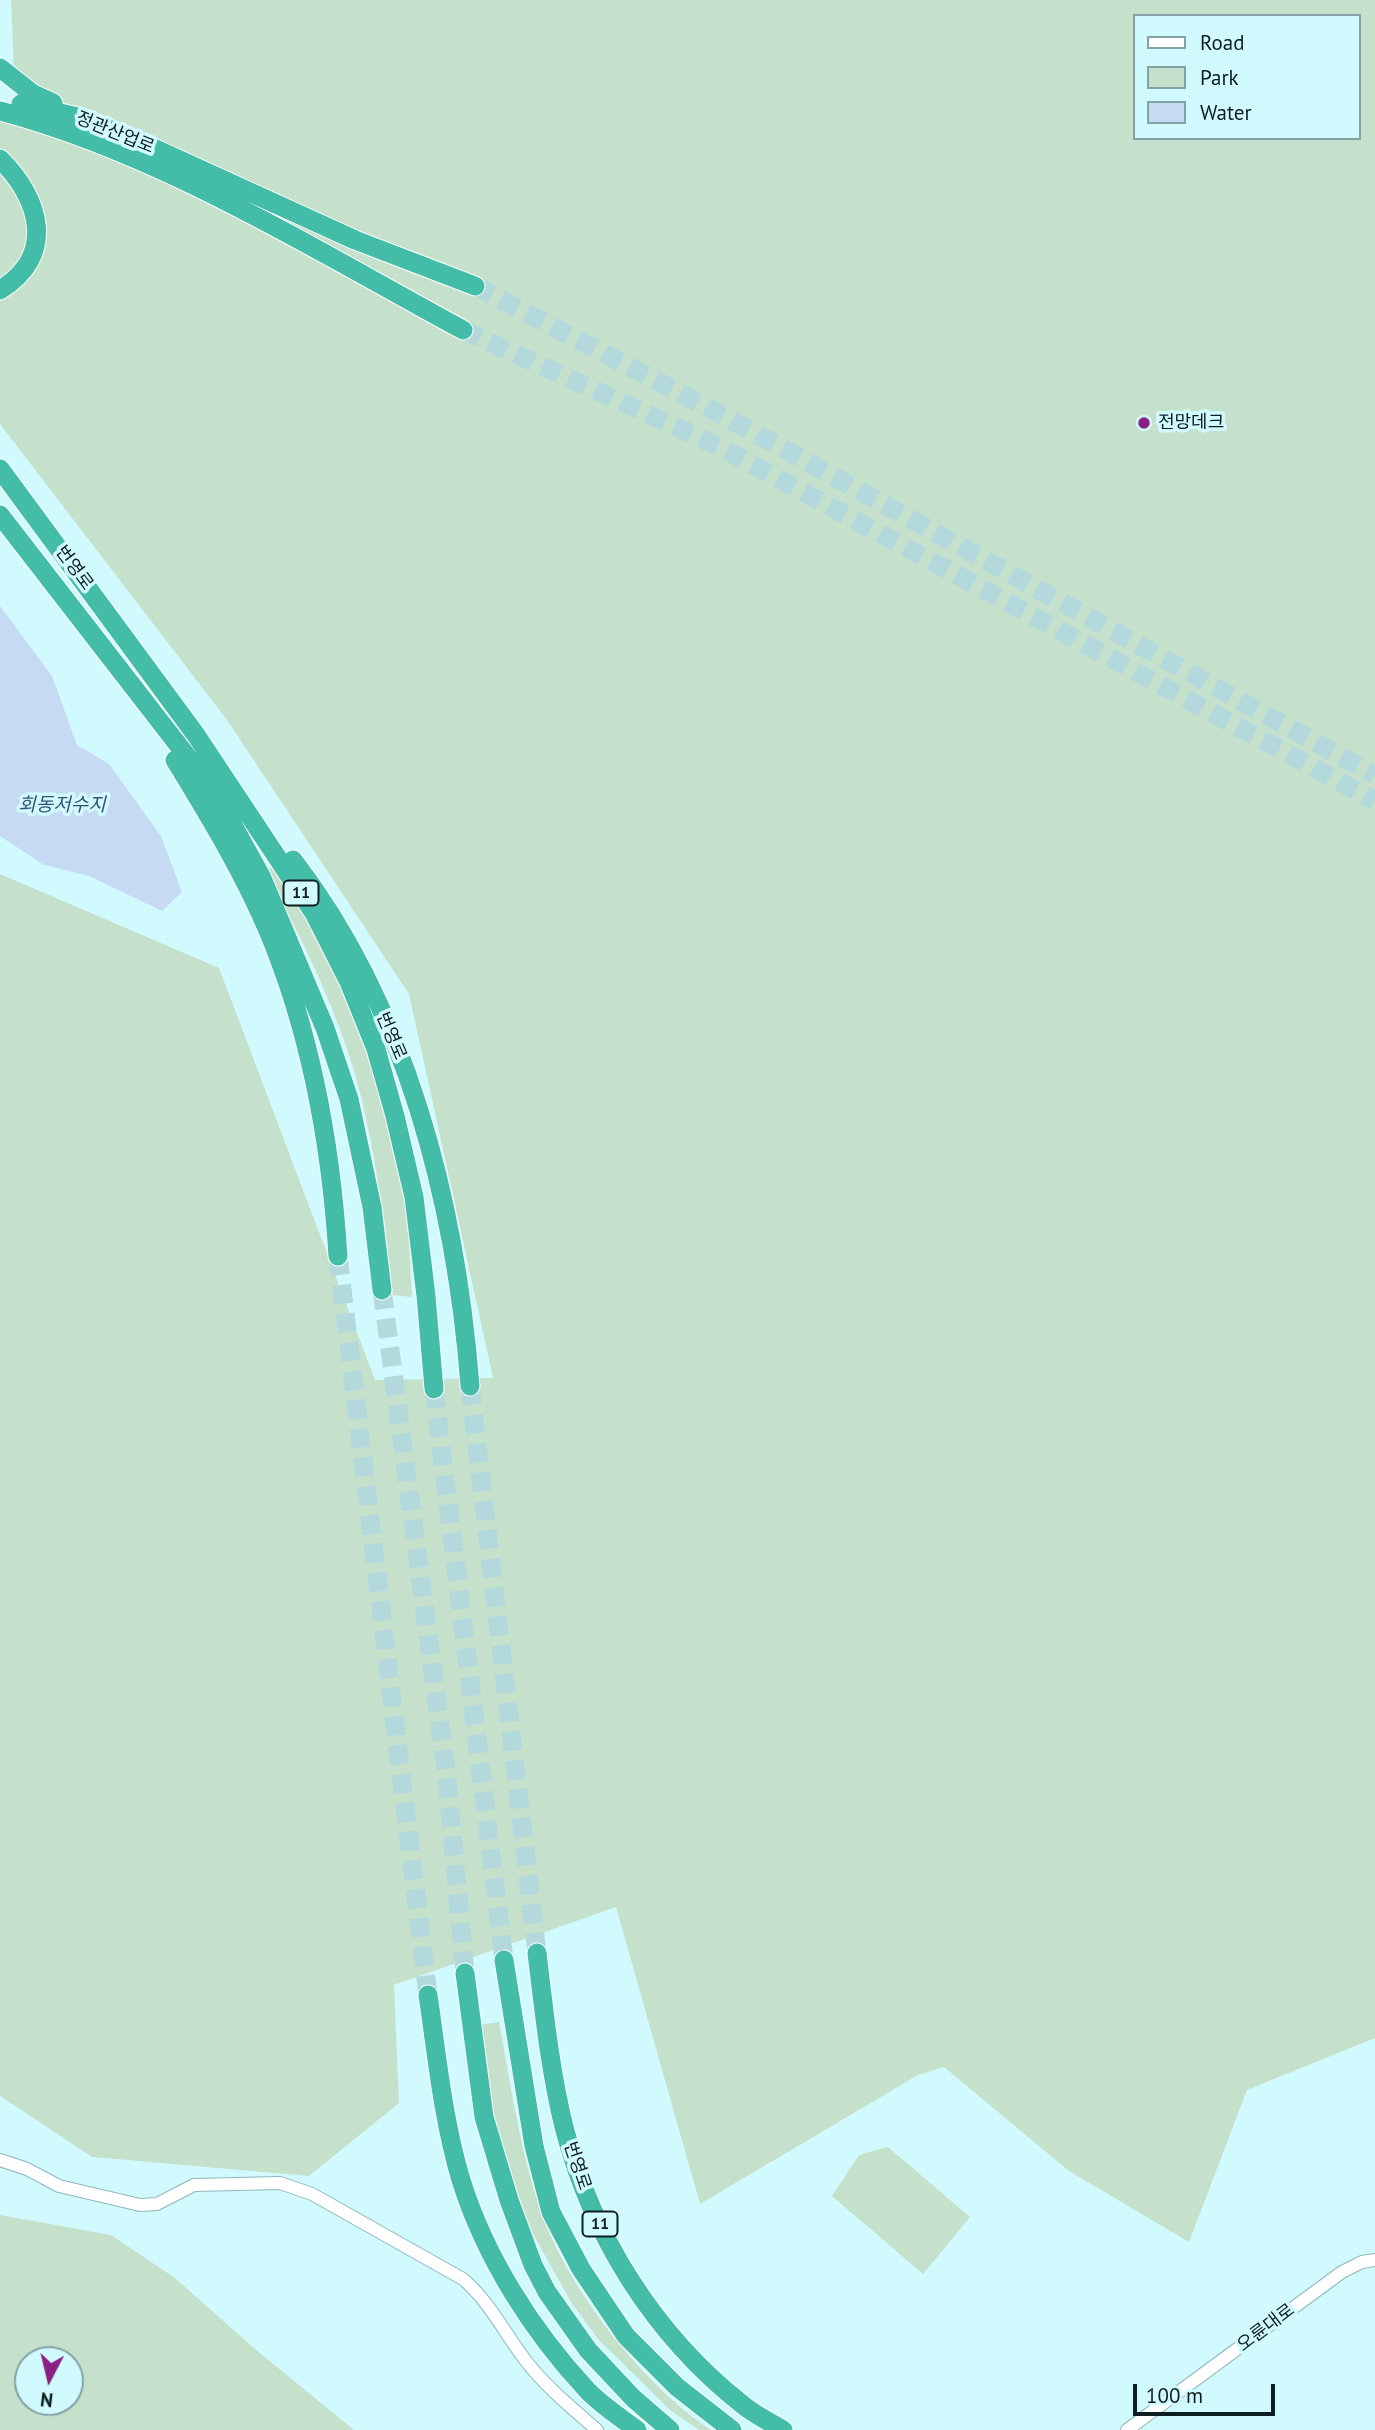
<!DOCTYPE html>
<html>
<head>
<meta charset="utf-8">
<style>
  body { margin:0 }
  #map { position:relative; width:1375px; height:2430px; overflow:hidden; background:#d1faff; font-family:"PT Sans",sans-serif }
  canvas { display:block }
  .legend { position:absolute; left:1133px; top:14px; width:228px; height:126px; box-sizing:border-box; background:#d1faff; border:2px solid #83a2a5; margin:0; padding:9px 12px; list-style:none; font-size:21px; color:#0e1d1f }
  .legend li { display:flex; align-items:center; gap:14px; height:35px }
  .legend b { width:35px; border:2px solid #83a2a5 }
  .north { position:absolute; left:14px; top:2346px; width:70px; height:70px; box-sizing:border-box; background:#d1faff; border:2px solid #83a2a5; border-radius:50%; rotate:187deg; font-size:19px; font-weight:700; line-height:28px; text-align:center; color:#0e1d1f }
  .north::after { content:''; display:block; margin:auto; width:24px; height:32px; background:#8c1f83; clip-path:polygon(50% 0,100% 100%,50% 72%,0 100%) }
  .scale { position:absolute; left:1133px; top:2384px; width:142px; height:32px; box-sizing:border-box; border:4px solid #0e1d1f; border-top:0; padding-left:9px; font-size:21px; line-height:24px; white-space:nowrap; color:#0e1d1f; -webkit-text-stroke:5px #d1faff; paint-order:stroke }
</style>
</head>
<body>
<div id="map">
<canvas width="1375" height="2430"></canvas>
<ul class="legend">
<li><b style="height:9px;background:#fff"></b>Road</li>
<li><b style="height:19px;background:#c5e1cc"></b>Park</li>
<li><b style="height:19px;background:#c6daf4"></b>Water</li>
</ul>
<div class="north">N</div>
<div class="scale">100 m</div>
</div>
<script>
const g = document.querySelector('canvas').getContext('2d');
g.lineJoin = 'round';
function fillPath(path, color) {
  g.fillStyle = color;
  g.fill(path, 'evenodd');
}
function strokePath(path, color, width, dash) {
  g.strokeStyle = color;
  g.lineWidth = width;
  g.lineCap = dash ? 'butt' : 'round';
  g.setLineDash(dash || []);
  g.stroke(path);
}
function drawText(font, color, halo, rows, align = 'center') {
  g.font = font + ' "PT Sans","Noto Sans KR",sans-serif';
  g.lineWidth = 7;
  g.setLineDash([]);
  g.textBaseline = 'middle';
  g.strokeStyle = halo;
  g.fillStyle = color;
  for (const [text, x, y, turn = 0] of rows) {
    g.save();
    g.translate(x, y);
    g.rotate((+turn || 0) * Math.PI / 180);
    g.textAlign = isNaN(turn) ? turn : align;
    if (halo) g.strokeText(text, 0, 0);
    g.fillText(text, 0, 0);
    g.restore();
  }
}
const green = new Path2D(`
  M11 0H1375V2038L1247 2090 1189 2242 1069 2171 944 2067 918 2075 700 2204 616 1907 394 1985 399 2103 309 2176 92 2157 0 2096V874L219 968 375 1380 493 1378 409 994 227 720 0 424V122L15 94ZM1135 16H1359V138H1135Z
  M273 866C295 902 320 938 337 977 370 1053 396 1135 407 1217 410 1243 410 1271 412 1297L393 1295C383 1216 374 1131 349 1055 328 991 297 929 265 871Z
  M499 2022C511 2086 520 2152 542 2214 568 2289 645 2387 711 2430H699L670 2410 598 2339 571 2302 523 2216 489 2105 480 2025Z
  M888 2147 970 2217 923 2274 832 2196 859 2155Z
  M0 2215 111 2235 175 2278 255 2349 354 2430H0ZM28 2360H70V2402H28Z`);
const water = new Path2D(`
  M0 606 52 676 77 745 109 764 161 836 182 892 162 911 89 876 44 865 0 836Z`);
const highwayTunnel = new Path2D(`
  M475 286 724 416 1375 775
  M463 330 720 447 1375 801
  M338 1256 428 1995
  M382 1290 446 1770 465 1973
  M470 1386 537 1953
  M434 1389 504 1960`);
const minor = new Path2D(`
  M0 2160 27 2169 59 2186 140 2205 157 2204 194 2185 280 2183 312 2194 463 2279C490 2302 505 2334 526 2361 546 2387 573 2409 597 2430
  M1127 2430 1342 2272 1362 2262 1375 2260`);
const highway = new Path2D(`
  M0 68 33 94 53 103
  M21 104 82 118 140 142 355 240 475 286
  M0 111C162 154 315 250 463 330
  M0 159C41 199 56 256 0 290
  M0 469 196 735 314 913 349 982 376 1049 395 1116 414 1197 426 1296 434 1389
  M0 515 193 764 229 818 261 876 325 1028 349 1099 372 1207 382 1290
  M175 760C209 816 244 873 269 933 312 1036 331 1145 338 1256
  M293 860C407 1008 456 1204 470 1386
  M537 1953C544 2011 550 2070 564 2127 592 2236 654 2335 743 2405 755 2415 770 2422 783 2430
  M504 1960 534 2146 551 2212 581 2269 626 2336 677 2387 732 2430
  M465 1973 484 2117 509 2200 533 2265 547 2292 588 2350 633 2398 670 2430
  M428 1995C437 2056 443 2120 461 2180 485 2257 532 2331 587 2390 601 2405 620 2417 637 2430`);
const markers = [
  [1144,423,7,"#8c1f83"]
];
const shields = [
  [301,893,35],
  [600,2224,35]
];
const shieldNames = [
  ["11",301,893],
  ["11",600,2224]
];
const streetNames = [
  ["정관산업로",115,133,22],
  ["번영로",74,568,53],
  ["번영로",391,1036,67],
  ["번영로",577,2166,71],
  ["오륜대로",1266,2328,-37]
];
const poiNames = [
  ["전망데크",1158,423]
];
const waterNames = [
  ["회동저수지",62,806]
];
fillPath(green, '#c5e1cc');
fillPath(water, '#c6daf4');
strokePath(highwayTunnel, '#b4d9dd', 19, [19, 10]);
strokePath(minor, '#8fb7bb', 14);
strokePath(highway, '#fff', 21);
strokePath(minor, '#fff', 12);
strokePath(highway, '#44bda8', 19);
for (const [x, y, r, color] of markers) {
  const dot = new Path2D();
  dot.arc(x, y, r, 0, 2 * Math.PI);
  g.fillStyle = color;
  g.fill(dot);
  strokePath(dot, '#d1faff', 2.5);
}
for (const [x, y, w] of shields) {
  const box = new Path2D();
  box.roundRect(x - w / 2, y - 12.5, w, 25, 5);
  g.fillStyle = '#d1faff';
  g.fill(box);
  strokePath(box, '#0e1d1f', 2);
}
drawText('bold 16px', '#0e1d1f', null, shieldNames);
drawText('18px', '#0e1d1f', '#d1faff', streetNames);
drawText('18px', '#0e1d1f', '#d1faff', poiNames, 'left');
drawText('italic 19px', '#345177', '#d1faff', waterNames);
</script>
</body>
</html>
